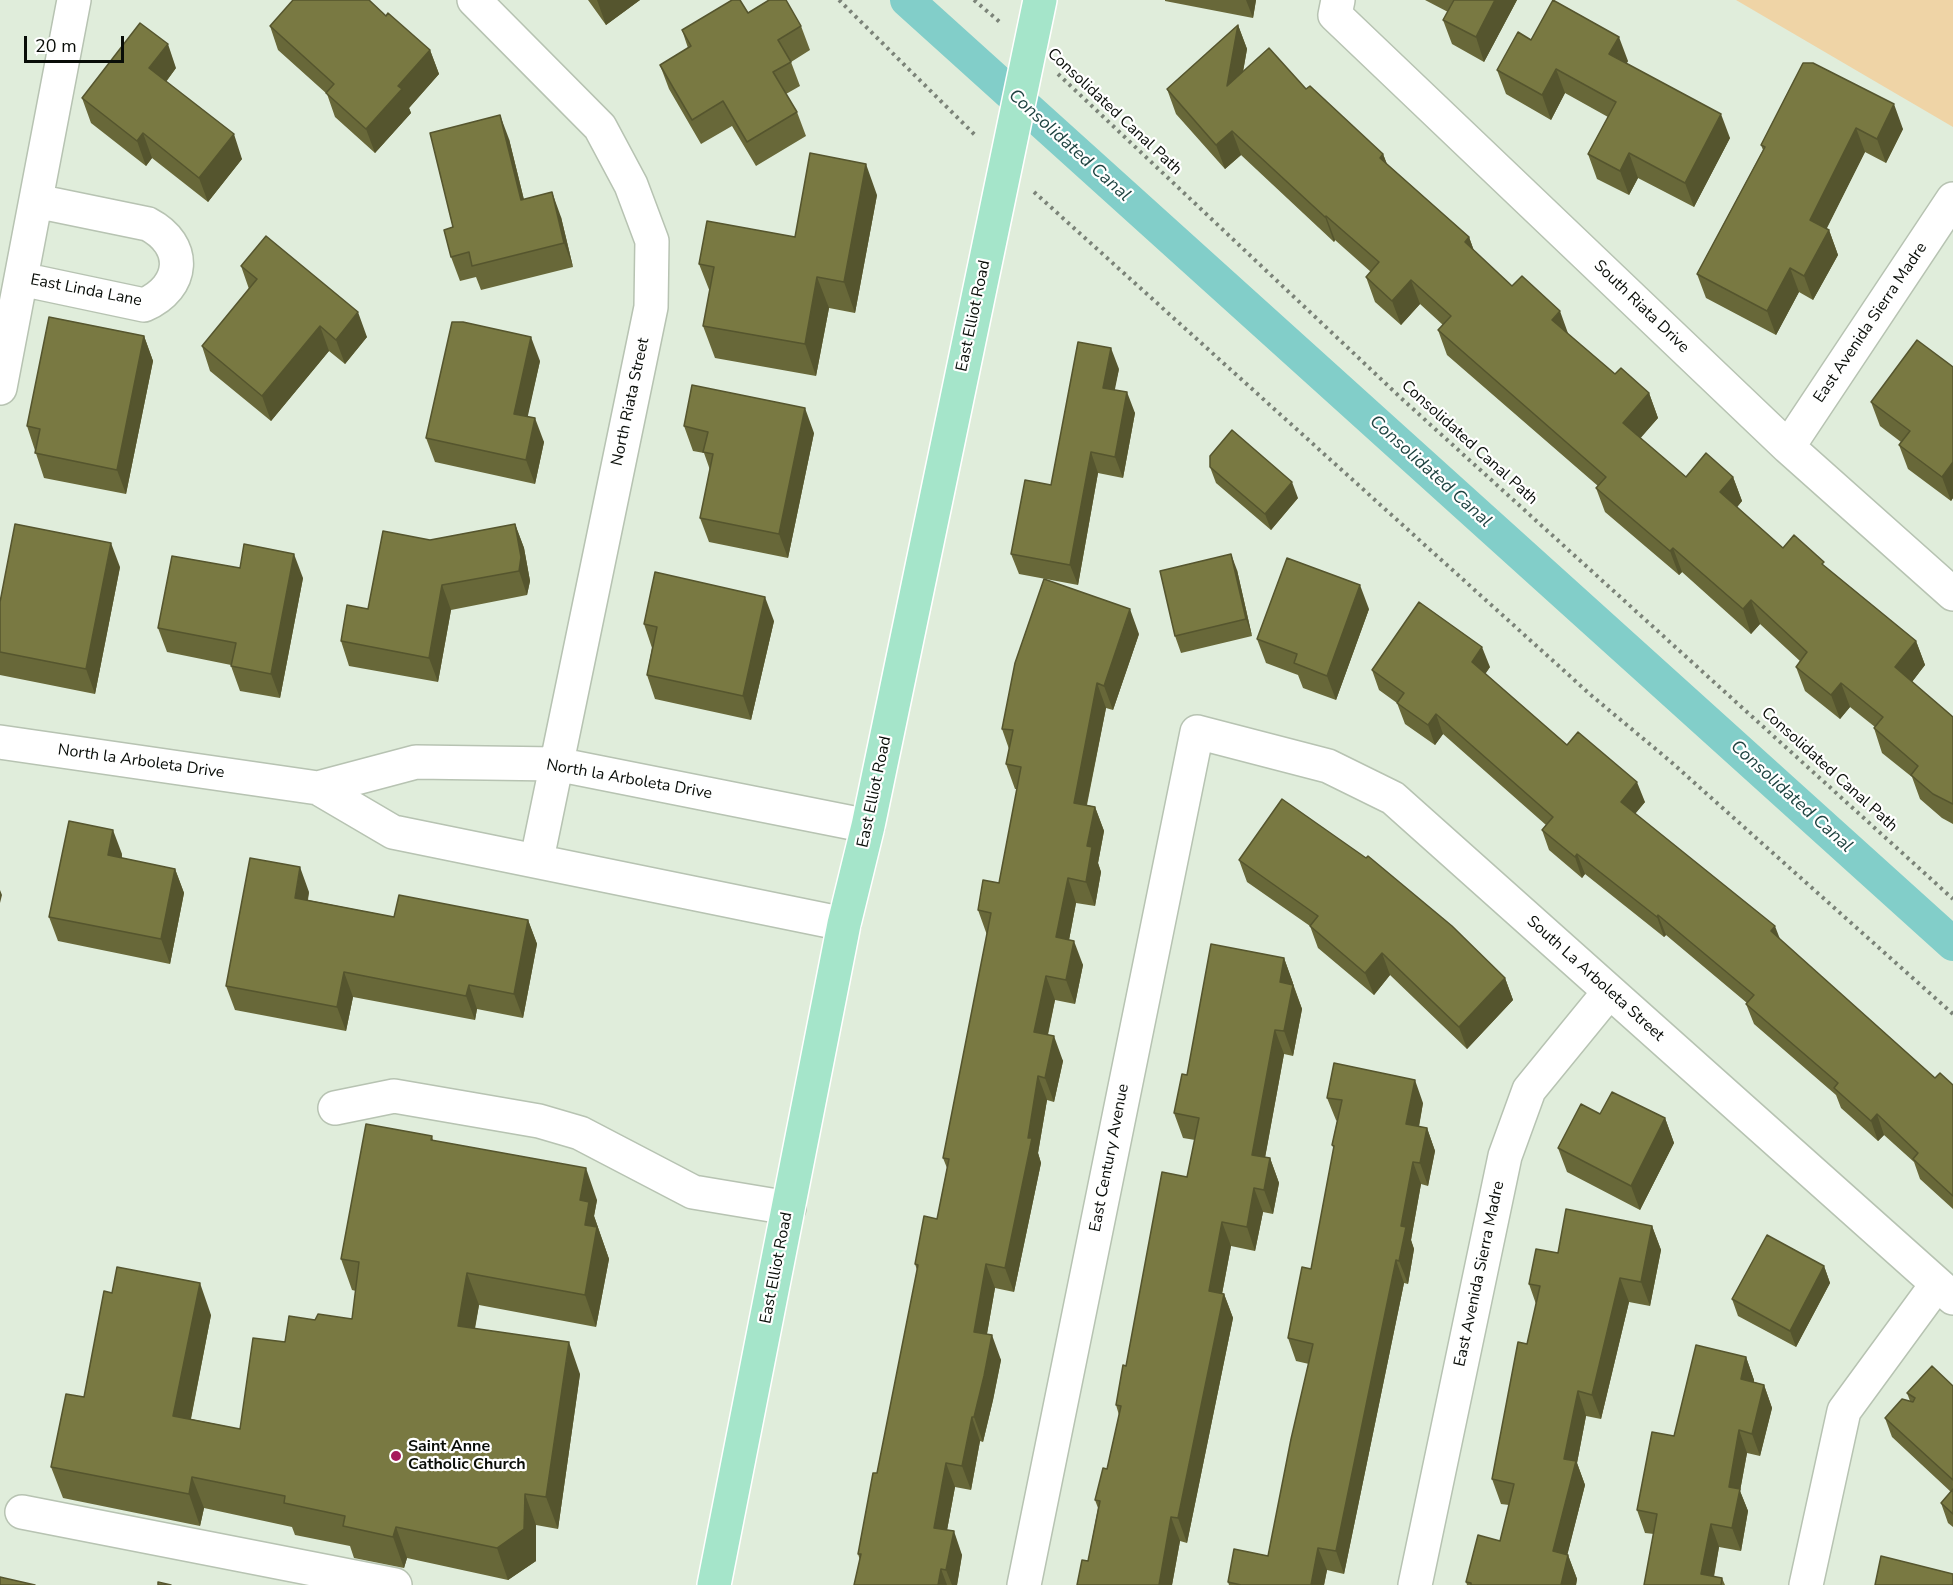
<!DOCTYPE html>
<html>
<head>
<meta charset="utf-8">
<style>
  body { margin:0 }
  #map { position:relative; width:1953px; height:1585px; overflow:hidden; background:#e0eddb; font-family:"Nunito Sans",sans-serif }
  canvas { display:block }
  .scale { position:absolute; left:24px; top:36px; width:100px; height:27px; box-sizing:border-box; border:3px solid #090d08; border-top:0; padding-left:8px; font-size:18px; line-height:21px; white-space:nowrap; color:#090d08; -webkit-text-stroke:4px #fff; paint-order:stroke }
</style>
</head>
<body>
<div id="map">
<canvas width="1953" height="1585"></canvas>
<div class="scale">20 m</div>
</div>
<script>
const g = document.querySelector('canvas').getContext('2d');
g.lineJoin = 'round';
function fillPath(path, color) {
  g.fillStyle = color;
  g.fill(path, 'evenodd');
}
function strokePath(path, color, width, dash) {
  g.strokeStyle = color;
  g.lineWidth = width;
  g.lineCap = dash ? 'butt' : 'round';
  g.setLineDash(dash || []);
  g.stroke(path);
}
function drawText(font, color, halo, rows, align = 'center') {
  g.font = font + ' "Nunito Sans",sans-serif';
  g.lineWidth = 4.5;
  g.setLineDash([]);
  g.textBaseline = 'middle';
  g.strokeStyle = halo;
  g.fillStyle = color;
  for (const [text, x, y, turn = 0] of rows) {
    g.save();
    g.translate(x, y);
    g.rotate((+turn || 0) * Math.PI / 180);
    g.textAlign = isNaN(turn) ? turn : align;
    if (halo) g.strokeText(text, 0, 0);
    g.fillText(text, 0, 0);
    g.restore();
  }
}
const green = new Path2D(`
  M1736 0H1953V127Z`);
const canal = new Path2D(`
  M907 0 1953 944`);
const path = new Path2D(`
  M839 0 977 137
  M974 0 1001 23
  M1058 74 1401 398 1953 899
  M1034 192 1592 696 1670 761 1953 1014`);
const minor = new Path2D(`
  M474 0 600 127 631 185 652 241 651 307 537 859
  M1338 0 1335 15 1788 447 1953 594
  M21 279 144 305C185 287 188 245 148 224L36 201
  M0 388 74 0
  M1788 447 1953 199
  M0 742 318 788
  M844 924 393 832 318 788 416 762 556 764 868 826
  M335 1108 394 1096 539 1121 580 1133 693 1192 789 1208
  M22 1512 395 1585
  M1024 1585 1197 732 1328 766 1393 798 1953 1298
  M1415 1585 1505 1156 1529 1090 1609 992
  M1806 1585 1844 1411 1937 1284`);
const major = new Path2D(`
  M714 1585 844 924 868 826 1040 0`);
const wall = new Path2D(`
  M588 0H640L606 25Z
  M1165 0H1256L1253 18 1165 1Z
  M1425 0H1517L1484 62 1452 44 1443 20 1448 12Z
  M748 13 801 26 810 50 791 62 800 86 786 94 797 112 806 136 756 166 732 126 701 144 669 89 660 65 688 48 682 30Z
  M386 16 430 50 439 74 409 108 411 113 375 153 335 117 327 94 278 50 270 26Z
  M1238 25 1247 49 1243 72 1306 89 1383 154 1387 164 1469 237 1474 251 1512 286 1615 374 1649 393 1658 418 1640 438 1686 477H1733L1742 501 1737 507 1783 548 1827 568 1916 641 1925 665 1912 682 1953 717V824L1942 818 1920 799 1912 777 1882 753 1874 728 1875 727 1850 707 1840 719 1805 691 1796 667 1800 661 1760 624 1751 634 1682 572 1679 575 1605 512 1596 488 1598 486 1447 355 1438 330 1443 325 1420 304 1401 325 1375 302 1366 277 1371 272 1335 240 1334 242 1241 155 1225 169 1176 114 1167 89Z
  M1531 40 1628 61 1626 64 1730 138 1694 207 1638 178 1629 195 1597 179 1588 154 1608 117 1565 93 1551 120 1506 94 1497 70Z
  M1803 63 1903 129 1886 163 1865 152 1826 229 1829 230 1838 255 1813 300 1799 292 1776 335 1706 298 1697 274 1763 150 1761 145Z
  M176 68 166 82 242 159 208 202 152 158 146 166 91 123 82 98Z
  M509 139 524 200 561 217 573 267 481 290 476 277 460 281 451 257 453 227Z
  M877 195 855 313 829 308 816 376 715 358 703 326 710 292 699 264 795 237Z
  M241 266 367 337 345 364 329 351 271 421 210 371 202 346 249 289Z
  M144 336 153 361 126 494 44 478 27 426Z
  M540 361 527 417 544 442 535 484 435 462 426 438Z
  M1953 367V498L1951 501 1908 469 1899 445 1901 442 1880 426 1871 402Z
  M1119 369 1114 390 1135 413 1123 478 1098 473 1078 585 1019 574 1011 554Z
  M684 426 814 433 788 558 709 542 700 518 710 470 704 453 693 451Z
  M1210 467 1298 498 1271 530 1216 483Z
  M515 524 524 548 530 581 527 595 451 610 438 682 349 666 341 641 430 540Z
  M120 567 95 694 0 675V602Z
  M240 568 303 578 280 698 240 691 231 666V665L167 652 158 628Z
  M1237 570 1252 636 1181 653 1175 636Z
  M1369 609 1336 700 1303 688 1298 675 1266 663 1257 639Z
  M774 621 751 720 655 699 647 675 652 648 644 624Z
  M1139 634 1113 710 1106 708 1087 805 1095 807 1104 831 1098 863 1101 872 1095 906 1076 903 1069 940 1083 965 1075 1004 1055 1000 1048 1035 1063 1061 1054 1102 1047 1100 1038 1153 1041 1163 1014 1292 995 1288 987 1334 1001 1360 993 1400 983 1442 980 1441 971 1490 955 1487 947 1530 962 1555 957 1585H854L860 1560 858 1554 877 1473 917 1270 915 1264 937 1219 947 1168 943 1158 987 935 978 910 999 883 1017 789H1015L1006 764 1009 749 1002 729Z
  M1490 667 1485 674 1567 745 1645 802 1635 814 1780 940 1935 1078 1953 1085V1209L1920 1179 1914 1162 1884 1135 1878 1141 1841 1108 1836 1095 1754 1024 1746 1004 1747 1003 1666 935 1664 937 1585 874 1582 878 1549 850 1542 830 1546 825 1443 734 1435 745 1405 724 1397 703 1379 690 1372 670Z
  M122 854V858L175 869 184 893 170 964 58 941 49 917Z
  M1239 860 1505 978 1513 1000 1467 1049 1390 975 1374 995 1318 948 1310 926 1247 882Z
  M309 892 308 900 394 917 528 920 537 944 523 1018 477 1009 475 1020 353 997 346 1031 235 1010 226 986Z
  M1284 958 1302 1009 1293 1056 1284 1054 1265 1158H1270L1279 1183 1273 1214 1263 1212 1255 1251 1231 1246 1222 1294H1224L1233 1318 1187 1543 1180 1541 1172 1585H1077L1088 1561 1098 1508 1095 1500 1107 1469 1119 1415 1116 1405 1126 1366 1187 1177 1195 1140 1183 1138 1174 1113 1187 1075Z
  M1327 1098 1423 1103 1419 1127 1427 1128 1435 1151 1428 1186 1421 1184 1411 1240 1414 1249 1408 1284 1404 1283 1344 1574 1327 1570 1324 1585H1229L1228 1582 1268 1556 1309 1364 1296 1361 1288 1338 1311 1269 1334 1149 1332 1145 1337 1121 1336 1120Z
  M1600 1114 1665 1118 1674 1143 1640 1210 1567 1172 1558 1148Z
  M432 1136 433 1140 597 1200 594 1216 609 1259 596 1327 479 1305 475 1329 580 1374 558 1529 536 1525V1561L508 1580 407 1558 404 1568 354 1558 350 1546 295 1535 292 1527 204 1508 200 1526 63 1498 51 1467 84 1397 112 1293 211 1315 191 1419 240 1429 285 1342 315 1320 352 1319 356 1291 352 1290 341 1259Z
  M1652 1226 1661 1250 1650 1306 1629 1302 1601 1419 1586 1416 1577 1463 1585 1485 1567 1555H1568L1577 1579 1576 1585H1467L1466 1582 1500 1541 1509 1505 1501 1504 1492 1479 1527 1344 1536 1304 1529 1284 1558 1253Z
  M1824 1266 1830 1283 1796 1347 1738 1316 1732 1299Z
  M1746 1357 1754 1380V1382L1764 1385 1772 1408 1760 1456 1747 1453 1740 1491 1748 1511 1741 1551 1719 1547 1714 1577 1722 1578 1725 1585H1644L1654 1534 1645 1533 1637 1510 1674 1436Z
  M1953 1386V1527L1948 1523 1941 1503 1951 1492 1892 1437 1885 1418 1910 1401 1907 1393Z`);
const shadedWall = new Path2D(`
  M597 0H640L606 25Z
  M1246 0H1256L1253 18Z
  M1495 0H1517L1484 62 1476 37Z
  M1238 25 1247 49 1236 110 1227 86Z
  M1619 37 1628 61 1618 79 1609 54Z
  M168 44 176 68 158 92 149 68Z
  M430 50 439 74 409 108 411 113 375 153 366 129 398 86Z
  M1556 69 1565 93 1551 120 1542 95Z
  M1894 104 1903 129 1886 163 1877 139Z
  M1721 114 1730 138 1694 207 1685 183Z
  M500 115 509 139 530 224 521 200Z
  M1856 128 1865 152 1819 244 1810 220Z
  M1232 131 1241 155 1225 169 1216 145Z
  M143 133 152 158 146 166 137 141Z
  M234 134 242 159 208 202 199 178Z
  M1629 153 1638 178 1629 195 1620 171Z
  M1383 154 1392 178 1380 158Z
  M866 164 877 195 855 313 844 282Z
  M552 192 561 217 573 267 564 243Z
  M1326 216 1335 240 1334 242 1325 217Z
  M1829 230 1838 255 1813 300 1804 276Z
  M1469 237 1478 262 1465 242Z
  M1790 268 1799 292 1776 335 1767 311Z
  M817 277 829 308 816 376 805 344Z
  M1411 280 1420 304 1401 325 1392 301Z
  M1560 311 1569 336 1552 320Z
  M358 312 367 337 345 364 336 340Z
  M320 326 329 351 271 421 262 396Z
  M144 336 153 361 126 494 117 470Z
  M531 337 540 361 523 438 514 414Z
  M1111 348 1119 369 1111 409 1103 388Z
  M1127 392 1135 413 1123 478 1115 457Z
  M1649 393 1658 418 1632 448 1623 423Z
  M805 408 814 433 788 558 779 534Z
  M535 418 544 442 535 484 526 460Z
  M1091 452 1098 473 1078 585 1070 565Z
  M1953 462V498L1951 501 1942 477Z
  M1733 477 1742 501 1729 517 1720 492Z
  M1292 482 1298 498 1271 530 1265 514Z
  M515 524 524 548 530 581 527 595 519 571Z
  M111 543 120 567 95 694 86 669Z
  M1673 548 1682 572 1679 575 1670 551Z
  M294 554 303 578 280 698 271 674Z
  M1231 554 1237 570 1252 636 1246 619Z
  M442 585 451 610 438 682 429 658Z
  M1360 585 1369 609 1336 700 1327 676Z
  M765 597 774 621 751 720 743 696Z
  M1751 600 1760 624 1751 634 1743 609Z
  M1130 609 1139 634 1113 710 1104 686Z
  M1916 641 1925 665 1904 692 1895 667Z
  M1482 647 1490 667 1479 683 1472 662Z
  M1097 683 1106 708 1082 827 1074 803Z
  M1841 683 1850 707 1840 719 1831 695Z
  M1436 714 1443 734 1435 745 1428 725Z
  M1637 782 1645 802 1628 822 1621 802Z
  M1095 807 1104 831 1098 863 1101 872 1095 906 1086 882 1087 846Z
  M113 830 122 854 117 879 108 855Z
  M1577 854 1585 874 1582 878 1575 857Z
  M300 867 309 892 303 922 295 898Z
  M175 869 184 893 170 964 161 939Z
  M1068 878 1076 903 1065 961 1056 937Z
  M0 890 2 895 0 903Z
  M1658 915 1666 935 1664 937 1657 917Z
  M528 920 537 944 523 1018 514 994Z
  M1775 926 1783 947 1771 931Z
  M1074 941 1083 965 1075 1004 1066 980Z
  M1382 953 1390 975 1374 995 1365 973Z
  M1284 958 1293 983 1289 1007 1280 982Z
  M344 972 353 997 346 1031 337 1007Z
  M1046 976 1055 1000 1043 1056 1034 1032Z
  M1505 978 1513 1000 1467 1049 1459 1027Z
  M469 985 477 1009 475 1020 466 996Z
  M1293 985 1302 1009 1293 1056 1284 1031Z
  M1275 1030 1284 1054 1261 1179 1252 1155Z
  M1054 1036 1063 1061 1054 1102 1045 1078Z
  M1038 1076 1047 1100 1038 1153 1041 1163 1014 1292 1005 1268Z
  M1415 1080 1423 1103 1415 1147 1406 1124Z
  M1877 1114 1884 1135 1878 1141 1871 1121Z
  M1665 1118 1674 1143 1640 1210 1631 1186Z
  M1427 1128 1435 1151 1428 1186 1420 1163Z
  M1270 1158 1279 1183 1273 1214 1264 1190Z
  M1413 1162 1421 1184 1411 1240 1414 1249 1408 1284 1399 1261 1401 1226Z
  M586 1168 597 1200 594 1216 609 1259 596 1327 585 1295V1225L580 1200Z
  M1254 1188 1263 1212 1255 1251 1247 1227Z
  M1222 1222 1231 1246 1218 1315 1209 1291Z
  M1652 1226 1661 1250 1650 1306 1641 1282Z
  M1396 1260 1404 1283 1344 1574 1336 1551Z
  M986 1264 995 1288 983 1356 974 1332Z
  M1824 1266 1830 1283 1796 1347 1790 1331Z
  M467 1273 479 1305 469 1358 458 1326Z
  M1620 1278 1629 1302 1601 1419 1592 1395Z
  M200 1283 211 1315 185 1448 173 1416Z
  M1224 1294 1233 1318 1187 1543 1178 1518Z
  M992 1335 1001 1360 993 1400 983 1442 974 1417Z
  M569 1342 580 1374 558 1529 546 1497Z
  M1746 1357 1754 1380 1749 1402 1741 1379Z
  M1764 1385 1772 1408 1760 1456 1752 1434Z
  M1578 1391 1586 1416 1577 1463 1585 1485 1562 1576 1553 1551 1564 1459Z
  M972 1417 980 1441 971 1490 962 1466Z
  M1739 1430 1747 1453 1740 1491 1748 1511 1741 1551 1732 1528 1729 1487Z
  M946 1463 955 1487 943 1552 934 1528Z
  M192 1477 204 1508 200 1526 189 1494Z
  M525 1494 536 1525V1561L508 1580 497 1548Z
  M1171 1517 1180 1541 1172 1585H1159Z
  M1711 1524 1719 1547 1712 1585 1701 1574Z
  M396 1527 407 1558 404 1568 393 1537Z
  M954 1531 962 1555 957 1585H952L946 1570Z
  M1318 1548 1327 1570 1324 1585H1311Z
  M1568 1555 1577 1579 1576 1585H1561Z
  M941 1569 947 1585H938Z`);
const building = new Path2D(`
  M293 0H369L386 16 388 13 430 50 398 86 402 89 366 129 326 93 334 84 270 26Z
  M732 0H740L748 13 769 0H786L801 26 778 40 791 62 773 72 797 112 747 142 723 101 692 120 660 65 691 46 682 30Z
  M1454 0H1495L1476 37 1443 20Z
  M1553 0 1619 37 1609 54 1721 114 1685 183 1629 153 1620 171 1588 154 1616 102 1556 69 1542 95 1497 70 1518 32 1531 40Z
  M140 23 168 44 149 68 234 134 199 178 143 133 137 141 82 98Z
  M1238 25 1227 86 1269 48 1306 89 1310 86 1383 154 1380 158 1469 237 1465 242 1512 286 1522 276 1560 311 1552 320 1615 374 1621 368 1649 393 1623 423 1686 477 1706 453 1733 477 1720 492 1783 548 1794 535 1824 562 1822 564 1916 641 1895 667 1953 717V804L1933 794 1911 775 1918 766 1874 728 1883 717 1841 683 1831 695 1796 667 1807 652 1751 600 1743 609 1673 548 1670 551 1596 488 1606 477 1438 330 1451 316 1411 280 1392 301 1366 277 1379 262 1326 216 1325 217 1232 131 1216 145 1167 89Z
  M1803 63H1813L1894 104 1877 139 1856 128 1810 220 1829 230 1804 276 1790 268 1767 311 1697 274 1765 147 1761 145Z
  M500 115 521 200 552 192 564 243 472 266 469 252 451 257 444 230 453 227 430 133Z
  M810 153 866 164 844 282 817 277 805 344 703 326 714 267 699 264 707 221 795 237Z
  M266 236 358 312 336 340 320 326 262 396 202 346 257 279 241 266Z
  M49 317 144 336 117 470 35 453 40 429 27 426Z
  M452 322H463L531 337 514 414 535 418 526 460 426 438Z
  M1917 340 1953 367V462L1942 477 1899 445 1910 431 1871 402Z
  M1078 342 1111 348 1103 388 1127 392 1115 457 1091 452 1070 565 1011 554 1025 480 1051 485Z
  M692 385 805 408 779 534 700 518 713 454 703 452 708 432 684 426Z
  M1232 430 1292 482 1265 514 1210 467V456Z
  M15 524 111 543 86 669 0 652V602Z
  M515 524 521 557 519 571 442 585 429 658 341 641 347 605 368 609 383 531 430 540Z
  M244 544 294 554 271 674 231 666 236 643 158 628 172 556 240 568Z
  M1231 554 1246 619 1175 636 1160 571Z
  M1287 558 1360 585 1327 676 1294 663 1297 654 1257 639Z
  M655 572 765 597 743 696 647 675 657 627 644 624Z
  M1044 579 1130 609 1104 686 1097 683 1074 803 1095 807 1087 846 1092 847 1086 882 1068 878 1056 937 1074 941 1066 980 1046 976 1034 1032 1054 1036 1045 1078 1038 1076 1028 1138H1032L1005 1268 986 1264 974 1332 992 1335 984 1376 974 1417H972L962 1466 946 1463 934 1528 954 1531 946 1570 941 1569 938 1585H854L861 1554H858L873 1473H877L918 1265 915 1264 924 1216 937 1219 949 1159 943 1158 991 913 978 910 983 880 999 883 1021 767 1006 764 1013 730 1002 729 1015 663Z
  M1419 602 1482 647 1472 662 1567 745 1578 732 1637 782 1621 802 1775 926 1771 931 1935 1078 1940 1073 1953 1085V1196L1913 1159 1918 1153 1877 1114 1871 1121 1834 1088 1838 1083 1746 1004 1754 995 1658 915 1657 917 1577 854 1575 857 1542 830 1553 817 1436 714 1428 725 1397 703 1404 693 1372 670Z
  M1282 799 1366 858 1368 856 1452 926 1505 978 1459 1027 1382 953 1365 973 1310 926 1318 916 1239 860Z
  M69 821 113 830 108 855 175 869 161 939 49 917Z
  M250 858 300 867 295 898 394 917 399 895 528 920 514 994 469 985 466 996 344 972 337 1007 226 986Z
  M1211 944 1284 958 1280 982 1293 985 1284 1031 1275 1030 1252 1155 1270 1158 1264 1190 1254 1188 1247 1227 1222 1222 1209 1291 1224 1294 1178 1518 1171 1517 1159 1585H1077L1082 1560 1088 1561 1100 1501 1095 1500 1103 1468 1107 1469 1121 1406 1116 1405 1123 1365 1126 1366 1162 1172 1187 1177 1199 1118 1174 1113 1182 1074 1187 1075Z
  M1334 1063 1415 1080 1406 1124 1427 1128 1420 1163 1413 1162 1401 1226 1406 1227 1399 1261 1396 1260 1336 1551 1318 1548 1311 1585H1241L1228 1582 1234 1549 1268 1556 1291 1439 1313 1344 1288 1338 1302 1267 1311 1269 1334 1146 1332 1145 1342 1100 1327 1098Z
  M1612 1092 1665 1118 1631 1186 1558 1148 1581 1104 1600 1114Z
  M366 1124 432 1136 431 1140 586 1168 580 1200 589 1202 585 1225 597 1227 585 1295 467 1273 458 1326 569 1342 546 1497 525 1494 524 1529 497 1548 396 1527 393 1537 343 1526 345 1516 284 1503 285 1496 192 1477 189 1494 51 1467 66 1394 84 1397 104 1291 112 1293 117 1267 200 1283 173 1416 240 1429 253 1338 285 1342 289 1316 315 1320 318 1314 352 1319 359 1262 341 1259Z
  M1566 1209 1652 1226 1641 1282 1620 1278 1592 1395 1578 1391 1564 1459 1576 1461 1553 1551 1568 1555 1561 1585H1471V1583L1466 1582 1478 1535 1500 1541 1514 1484 1492 1479 1518 1342 1527 1344 1540 1286 1529 1284 1536 1249 1558 1253Z
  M1767 1235 1824 1266 1790 1331 1732 1299Z
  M1696 1345 1746 1357 1741 1379 1764 1385 1752 1434 1739 1430 1729 1487 1740 1489 1732 1528 1711 1524 1701 1574 1722 1578 1721 1585H1644L1657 1514 1637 1510 1652 1432 1674 1436Z
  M1932 1366 1953 1386V1480L1885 1418 1902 1399 1913 1402 1915 1398 1907 1393Z
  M1953 1489V1514L1941 1503Z
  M1881 1556 1953 1574V1585H1875Z
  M0 1577 35 1585H0Z
  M158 1582 171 1585H158Z`);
const markers = [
  [396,1456,6,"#a6185b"]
];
const streetNames = [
  ["Consolidated Canal Path",1114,112,43],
  ["East Linda Lane",86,291,11],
  ["South Riata Drive",1641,307,44],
  ["East Elliot Road",974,316,-78],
  ["East Avenida Sierra Madre",1871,323,-56],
  ["North Riata Street",631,402,-78],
  ["Consolidated Canal Path",1469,443,42],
  ["North la Arboleta Drive",141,762,8],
  ["Consolidated Canal Path",1829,770,42],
  ["North la Arboleta Drive",629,780,10],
  ["East Elliot Road",875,792,-78],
  ["South La Arboleta Street",1595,979,42],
  ["East Century Avenue",1110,1158,-79],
  ["East Elliot Road",777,1268,-79],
  ["East Avenida Sierra Madre",1480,1274,-78]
];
const poiNames = [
  ["Saint Anne",408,1447],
  ["Catholic Church",408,1465]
];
const waterNames = [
  ["Consolidated Canal",1069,146,42],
  ["Consolidated Canal",1430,472,42],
  ["Consolidated Canal",1791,797,42]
];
fillPath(green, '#efd4a6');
strokePath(canal, '#82cec9', 34);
strokePath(minor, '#b7c3b2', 36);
strokePath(major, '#fff', 36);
strokePath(path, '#7b8378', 4, [3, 4.5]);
strokePath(minor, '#fff', 33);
strokePath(major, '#a5e5ca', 33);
fillPath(wall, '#686839');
fillPath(shadedWall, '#55552e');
fillPath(building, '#797942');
strokePath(building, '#55552e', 1.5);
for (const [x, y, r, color] of markers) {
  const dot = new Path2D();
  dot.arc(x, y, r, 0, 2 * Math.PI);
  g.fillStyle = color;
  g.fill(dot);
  strokePath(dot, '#fff', 2);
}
drawText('16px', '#090d08', '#fff', streetNames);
drawText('bold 16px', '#090d08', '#fff', poiNames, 'left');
drawText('italic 18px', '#1f4341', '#fff', waterNames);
</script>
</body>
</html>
